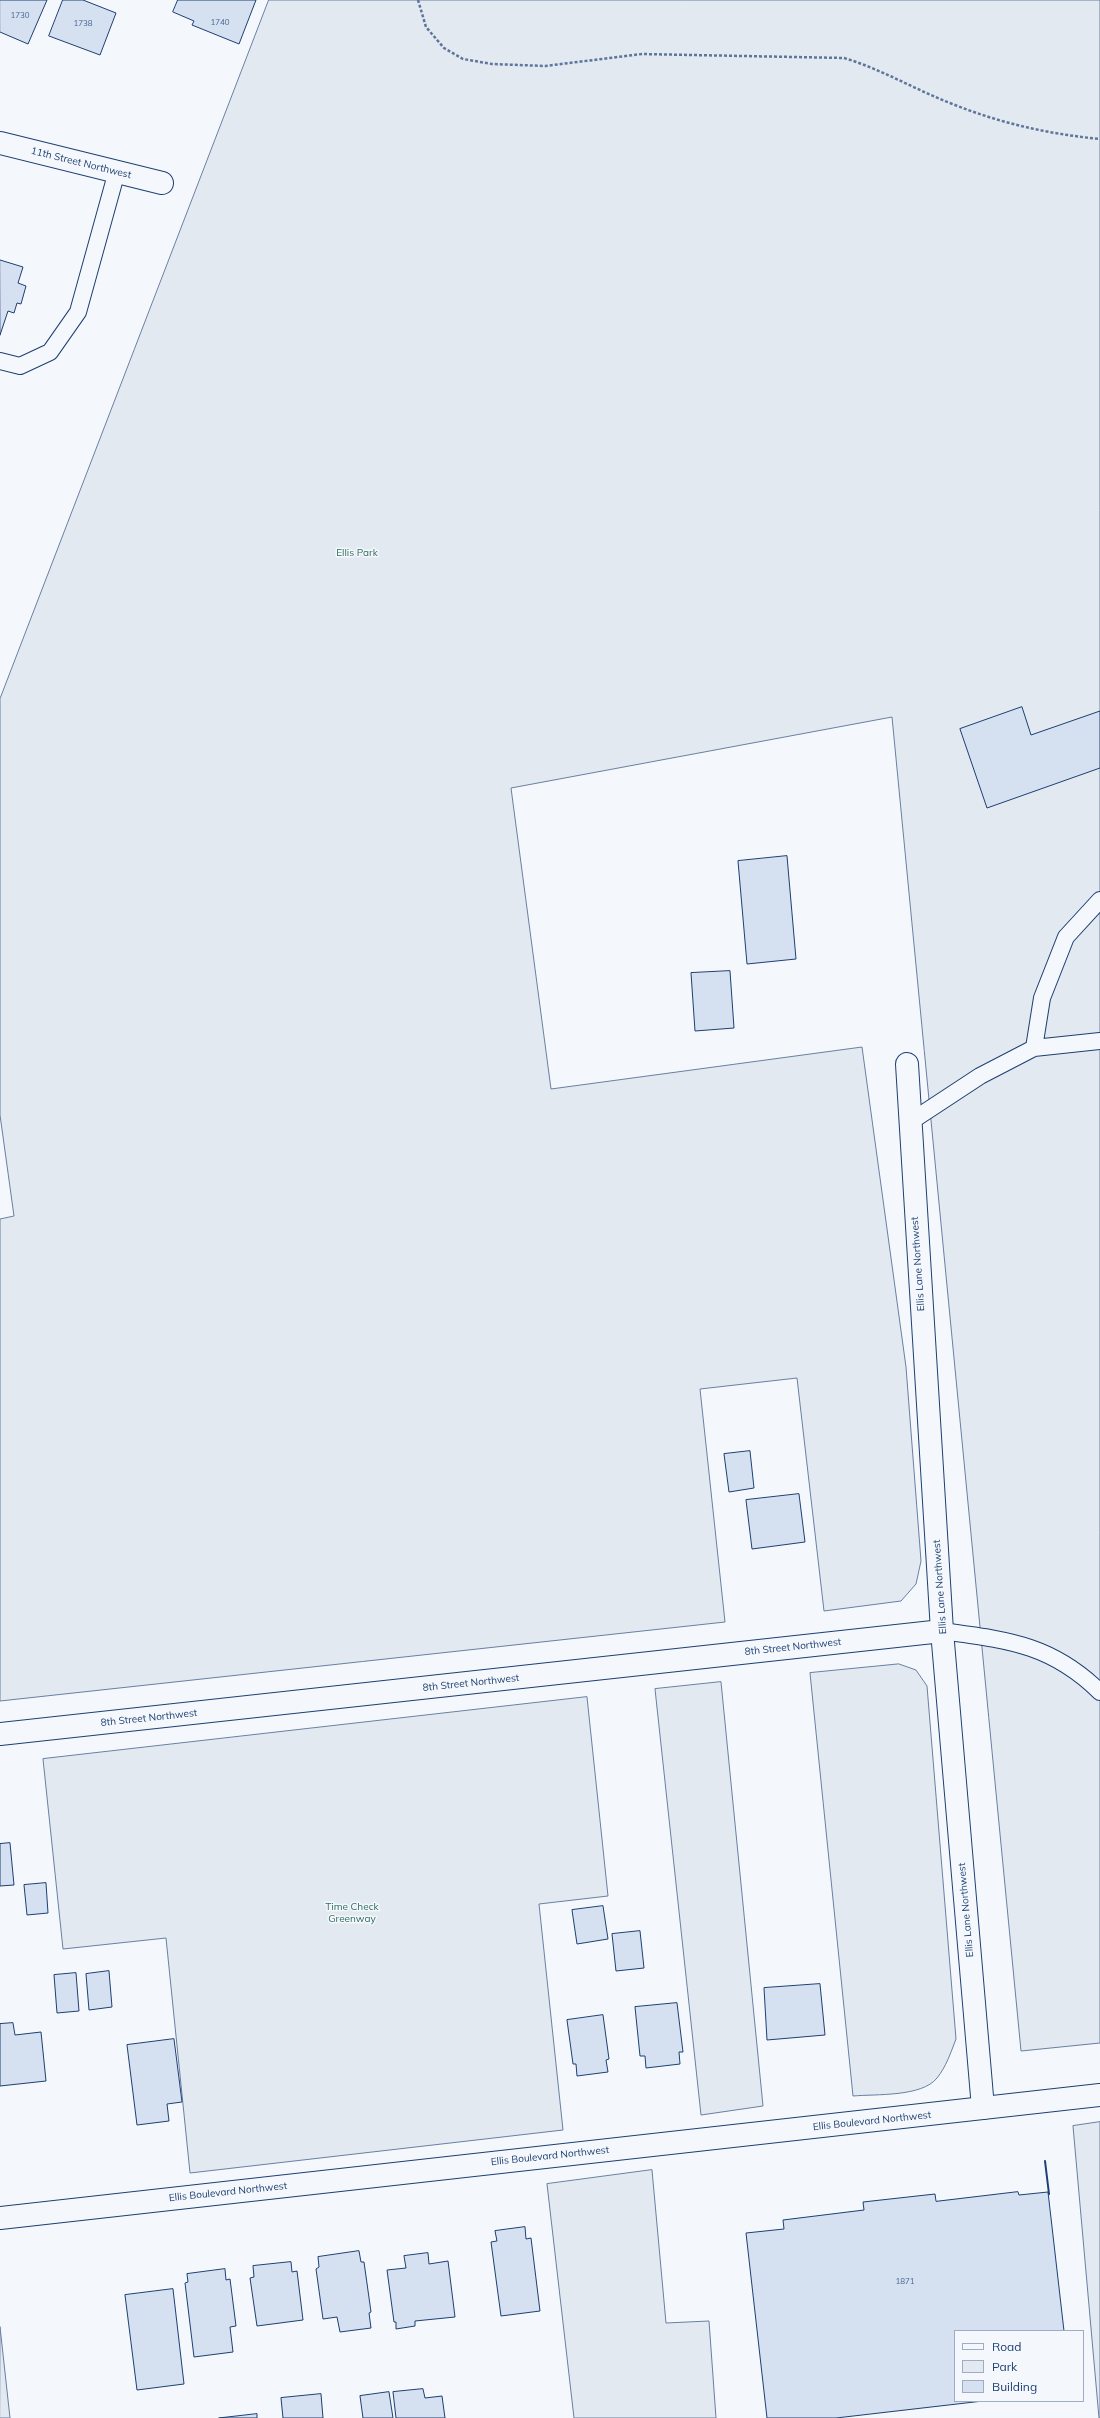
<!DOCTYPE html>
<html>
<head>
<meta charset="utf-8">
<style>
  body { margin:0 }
  #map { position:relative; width:1100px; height:2418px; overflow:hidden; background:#f4f7fb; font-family:Mulish,sans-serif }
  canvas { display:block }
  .legend { position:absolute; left:954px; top:2330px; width:130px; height:72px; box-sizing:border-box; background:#f4f7fb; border:1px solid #9eadc5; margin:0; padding:5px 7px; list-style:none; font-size:12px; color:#1d3f73 }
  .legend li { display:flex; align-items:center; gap:8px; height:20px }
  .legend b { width:20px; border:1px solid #9eadc5 }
</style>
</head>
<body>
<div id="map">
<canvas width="1100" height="2418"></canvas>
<ul class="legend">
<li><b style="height:5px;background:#f4f7fb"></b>Road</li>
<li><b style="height:11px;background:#e3e9f0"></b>Park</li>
<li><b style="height:11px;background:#d5e0f0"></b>Building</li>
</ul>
</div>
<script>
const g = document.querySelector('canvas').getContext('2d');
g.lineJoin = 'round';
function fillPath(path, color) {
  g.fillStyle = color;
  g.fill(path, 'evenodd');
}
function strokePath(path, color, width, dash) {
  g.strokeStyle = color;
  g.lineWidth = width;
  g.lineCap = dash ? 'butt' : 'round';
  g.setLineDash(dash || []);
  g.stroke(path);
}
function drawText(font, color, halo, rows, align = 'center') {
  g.font = font + ' Mulish,sans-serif';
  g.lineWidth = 3;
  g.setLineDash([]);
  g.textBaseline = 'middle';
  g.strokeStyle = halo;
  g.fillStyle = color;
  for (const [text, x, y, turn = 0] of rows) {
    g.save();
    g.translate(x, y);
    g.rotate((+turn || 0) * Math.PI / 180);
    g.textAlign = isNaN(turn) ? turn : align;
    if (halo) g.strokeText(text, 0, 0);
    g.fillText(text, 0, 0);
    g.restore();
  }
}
const green = new Path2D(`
  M269 0H1100V2043L1021 2051 892 717 511 788 551 1089 862 1047 906 1367 921 1561 916 1584 901 1601 824 1611 797 1378 700 1389 725 1622 0 1701V1219L14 1216 0 1115V699Z
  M899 1664 916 1670 927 1686 956 2039C951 2052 946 2067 937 2078 922 2097 876 2094 853 2096L810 1673Z
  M721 1682 763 2106 701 2115 655 1689Z
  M587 1697 608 1896 539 1904 563 2130 190 2173 166 1938 63 1949 43 1759Z
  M1100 2122V2418H1099L1073 2126Z
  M652 2170 666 2323 709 2321 716 2418H574L547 2184Z
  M0 2327 10 2418H0Z`);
const building = new Path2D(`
  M0 0H47L28 44 0 32Z
  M63 0H83L116 13 100 55 49 36Z
  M178 0H256L239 44 192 25 194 21 173 12Z
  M0 260 23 267 18 283 26 286 21 304 17 303 14 313 8 311 0 335Z
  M1022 707 1031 735 1100 711V768L987 808 960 729Z
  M787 856 796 959 747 964 738 861Z
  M730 971 734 1028 695 1031 691 973Z
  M750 1451 754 1488 729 1492 724 1454Z
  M799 1494 805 1542 752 1549 746 1500Z
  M10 1843 14 1885 0 1886V1844Z
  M46 1883 48 1913 27 1915 24 1885Z
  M603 1906 608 1939 577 1944 572 1910Z
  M640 1931 644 1968 616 1971 612 1934Z
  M109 1971 112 2007 89 2010 86 1974Z
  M76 1973 79 2011 57 2013 54 1975Z
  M820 1984 825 2035 767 2040 764 1988Z
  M677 2003 683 2052H679L680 2064 646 2068 645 2056H640L635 2007Z
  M603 2015 609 2059 606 2060 608 2072 577 2076 576 2064H573L567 2020Z
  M13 2023 15 2035 41 2032 46 2081 0 2086V2024Z
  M174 2039 182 2102 167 2104 169 2121 137 2125 127 2045Z
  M1018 2192 1019 2195 1048 2192 1064 2331H955V2401H983L836 2418H767L746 2233 784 2229 783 2220 864 2210 863 2202 935 2194 936 2201Z
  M525 2227 526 2239 531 2238 540 2311 501 2316 491 2242 497 2241 495 2231Z
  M359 2251 361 2262H364L371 2312 369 2313 371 2328 340 2332 337 2317 323 2319 316 2269 319 2267 318 2257Z
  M428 2253 429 2264 448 2261 455 2317 415 2321V2326L396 2329V2322H394L387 2270 406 2268 404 2256Z
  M291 2262 292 2272 297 2271 303 2320 257 2326 250 2278 254 2277 253 2266Z
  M225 2269 226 2280 230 2279 236 2326 230 2327 233 2352 194 2357 185 2283 188 2282 187 2274Z
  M173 2289 184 2384 137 2390 125 2295Z
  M423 2389 425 2398 442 2396 445 2418H396L393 2392Z
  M389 2392 393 2418H363L360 2396Z
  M321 2394 323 2418H283L281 2398Z
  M257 2414V2418H219Z`);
const path = new Path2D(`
  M418 0 426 27 444 48 463 59 492 64 545 66 642 54 844 58C881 69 914 89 950 103 999 123 1048 134 1100 139`);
const lane = new Path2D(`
  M0 361 20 366 50 352 78 312 117 171
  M1034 1048 1042 998 1066 937 1100 900
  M910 1122 980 1076 1034 1048 1100 1041
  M942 1631C1007 1640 1051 1644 1100 1692`);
const street = new Path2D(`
  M0 143 162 183
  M907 1064 942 1631 983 2108
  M0 1734 942 1631`);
const secondary = new Path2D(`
  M0 2218 1100 2095`);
const wall = new Path2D(`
  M1045 2161 1049 2194`);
const numberNames = [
  ["1730",20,16],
  ["1740",220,23],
  ["1738",83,24],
  ["1871",905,2282]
];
const streetNames = [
  ["11th Street Northwest",81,163,14],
  ["Ellis Lane Northwest",918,1264,-94],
  ["Ellis Lane Northwest",940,1587,-94],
  ["8th Street Northwest",793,1647,-6],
  ["8th Street Northwest",471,1683,-6],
  ["8th Street Northwest",149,1718,-6],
  ["Ellis Lane Northwest",966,1910,-95],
  ["Ellis Boulevard Northwest",872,2121,-6],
  ["Ellis Boulevard Northwest",550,2156,-6],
  ["Ellis Boulevard Northwest",228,2192,-6]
];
const parkNames = [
  ["Ellis Park",357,553],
  ["Time Check",352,1907],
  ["Greenway",352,1919]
];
fillPath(green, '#e3e9f0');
strokePath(green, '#687fa3', 1);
fillPath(building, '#d5e0f0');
strokePath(building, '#1d3f73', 1);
strokePath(lane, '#1d3f73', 18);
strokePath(street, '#1d3f73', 24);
strokePath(secondary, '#1d3f73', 24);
strokePath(path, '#5e769c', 2.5, [3, 2]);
strokePath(lane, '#f4f7fb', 16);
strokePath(street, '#f4f7fb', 22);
strokePath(secondary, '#f4f7fb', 22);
strokePath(wall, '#1d3f73', 2);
drawText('8px', '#4b6792', null, numberNames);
drawText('10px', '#1d3f73', '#f4f7fb', streetNames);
drawText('10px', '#2c6c60', '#f4f7fb', parkNames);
</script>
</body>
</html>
